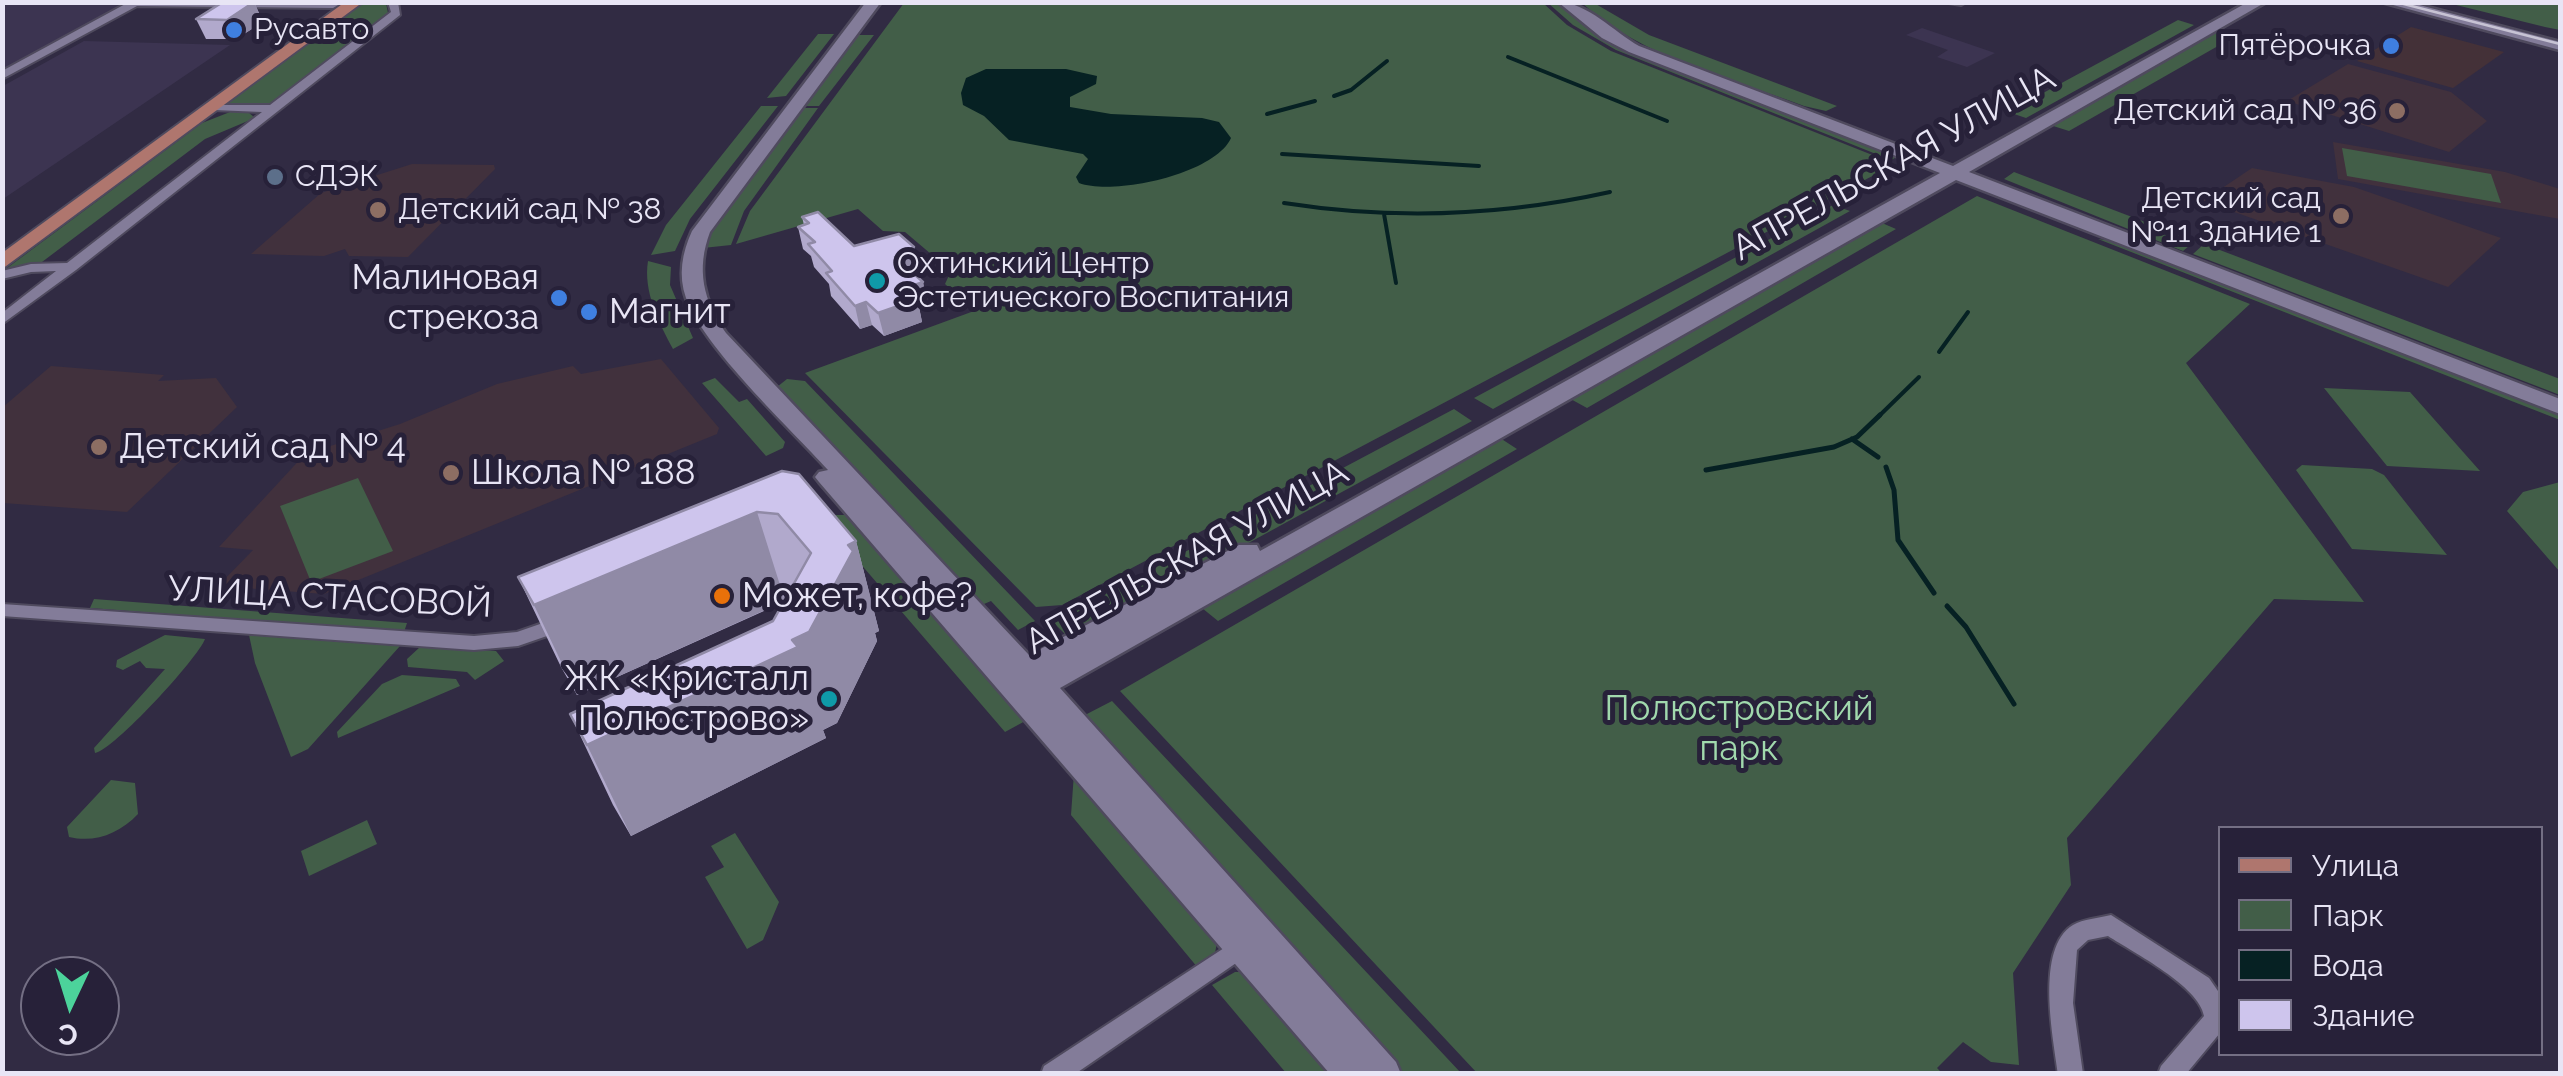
<!DOCTYPE html>
<html>
<head>
<meta charset="utf-8">
<style>
  body { margin:0 }
  #map { position:relative; width:2563px; height:1076px; overflow:hidden; background:#312b43; font-family:Raleway,sans-serif }
  canvas { display:block }
  .frame { position:absolute; inset:0; border:5px solid #e8e5f5; pointer-events:none }
  .legend { position:absolute; left:2218px; top:826px; width:325px; height:230px; box-sizing:border-box; background:#272139; border:2px solid #746f84; margin:0; padding:12px 18px; list-style:none; font-size:30px; color:#e8e5f5 }
  .legend li { display:flex; align-items:center; gap:20px; height:50px }
  .legend b { width:50px; border:2px solid #746f84 }
  .north { position:absolute; left:20px; top:956px; width:100px; height:100px; box-sizing:border-box; background:#272139; border:2px solid #746f84; border-radius:50%; rotate:184deg; font-size:28px; font-weight:700; line-height:40px; text-align:center; color:#e8e5f5 }
  .north::after { content:''; display:block; margin:auto; width:35px; height:45px; background:#4cd39b; clip-path:polygon(50% 0,100% 100%,50% 72%,0 100%) }
</style>
</head>
<body>
<div id="map">
<canvas width="2563" height="1076"></canvas>
<div class="frame"></div>
<ul class="legend">
<li><b style="height:12px;background:#af766e"></b>Улица</li>
<li><b style="height:28px;background:#425e48"></b>Парк</li>
<li><b style="height:28px;background:#062123"></b>Вода</li>
<li><b style="height:28px;background:#cec5ed"></b>Здание</li>
</ul>
<div class="north">С</div>
</div>
<script>
const g = document.querySelector('canvas').getContext('2d');
g.lineJoin = 'round';
function fillPath(path, color) {
  g.fillStyle = color;
  g.fill(path, 'evenodd');
}
function strokePath(path, color, width, dash) {
  g.strokeStyle = color;
  g.lineWidth = width;
  g.lineCap = dash ? 'butt' : 'round';
  g.setLineDash(dash || []);
  g.stroke(path);
}
function drawText(font, color, halo, rows, align = 'center') {
  g.font = font + ' Raleway,sans-serif';
  g.lineWidth = 10;
  g.setLineDash([]);
  g.textBaseline = 'middle';
  g.strokeStyle = halo;
  g.fillStyle = color;
  for (const [text, x, y, turn = 0] of rows) {
    g.save();
    g.translate(x, y);
    g.rotate((+turn || 0) * Math.PI / 180);
    g.textAlign = isNaN(turn) ? turn : align;
    if (halo) g.strokeText(text, 0, 0);
    g.fillText(text, 0, 0);
    g.restore();
  }
}
const commercial = new Path2D(`
  M2411 27 2504 52 2453 88 2357 61Z`);
const built = new Path2D(`
  M3 2H126V3L3 71Z
  M1922 28 1995 53 1967 67 1937 57 1948 50 1906 35Z
  M84 41 230 45 3 199V86Z`);
const education = new Path2D(`
  M2348 64 2451 92 2487 121 2449 152 2287 101Z
  M2333 142 2505 172 2560 189V219L2338 179Z
  M412 164 494 165 495 169 408 257 349 256 345 249 324 256 251 254 321 193Z
  M2252 168 2354 187 2501 238 2448 287 2203 201Z
  M661 359 719 428 717 434 324 594 218 586 253 550 219 547 305 454 400 424 497 384 573 366 581 374Z
  M51 366 164 375 158 381 216 378 237 407 127 512 3 503V407Z`);
const green = new Path2D(`
  M363 3H386L388 13 272 104 227 103Z
  M904 3H1543L1567 25 1611 51 1895 164 1062 605 1036 607 805 373 974 311 945 284 951 271 905 232 883 231 858 209 736 244 750 211Z
  M1548 3H1558L1601 36 1897 157 1891 160 1616 50 1573 25Z
  M1582 3H1594L1649 35 1837 106 1826 111 1804 106C1730 78 1641 57 1582 3Z
  M2448 3H2560V30L2545 27Z
  M2178 20 2194 25 2026 118 2008 112Z
  M2214 32 2232 38 2069 131 2050 125Z
  M818 34H834L786 96 767 98Z
  M855 35H874L819 106H802Z
  M761 106H778L690 219 675 251 651 255 666 225Z
  M800 108H818L744 211 731 245 703 248 708 230Z
  M230 112H248L255 118 205 139 42 262 3 271 202 123Z
  M2342 148 2491 174 2501 203 2347 176Z
  M2014 172 2195 241 2183 251 2004 179Z
  M1977 196 2250 304 2186 363 2364 602 2274 599 2067 838 2071 885 2013 973 2019 1065 1991 1062 1963 1042 1937 1068 1942 1073H1477L1120 691Z
  M1833 205 1850 211 1493 409 1474 398Z
  M1882 223 1896 229 1587 408 1567 397Z
  M2098 239 2123 242 2560 412V420Z
  M2204 244 2560 379V395L2193 254Z
  M648 261 671 267 670 285 693 338 673 349C659 323 643 291 648 261Z
  M715 378 739 402 747 399 785 442 783 448 766 456 702 383Z
  M787 379 805 381 1035 621 1018 630 991 601 984 604 777 387Z
  M2324 388 2410 392 2480 471 2387 466Z
  M1454 409 1472 421 1232 552 1199 565 1067 636 1053 622Z
  M1497 436 1517 449 1218 621 1202 608Z
  M2302 465 2372 469 2384 475 2447 555 2352 549 2296 470Z
  M358 478 393 551 311 582 280 506Z
  M2560 482V572L2507 511 2523 492Z
  M833 515H849L1027 720 1005 732 822 519Z
  M94 599 407 623 404 632 90 608Z
  M165 635 205 639C198 658 114 750 95 753L94 748 165 669 146 668 140 661 123 670 116 667 117 660Z
  M249 635 400 646 308 749 291 757 255 663Z
  M420 647 496 651 504 661 475 680 467 672 408 667 407 659Z
  M402 675 456 679 460 686 338 738 337 732 382 684Z
  M1112 701 1461 1073H1401L1195 847 1182 821 1085 715Z
  M1074 773 1218 937 1215 953 1198 968 1071 815Z
  M111 780 135 783 138 814C119 834 95 843 69 837L67 827Z
  M367 820 377 844 309 876 301 851Z
  M735 833 779 902 763 940 747 949 705 877 724 867 711 846Z
  M1235 972H1244L1328 1067 1327 1073H1286L1212 985Z`);
const water = new Path2D(`
  M986 69H1066L1097 76 1096 84 1070 97V107L1111 114 1202 118 1219 122 1231 138C1215 174 1114 196 1079 183L1076 177 1088 159 1083 154 1009 140 984 116 963 105 961 93 966 78Z`);
const streamFar1 = new Path2D(`
  M1508 57 1667 121
  M1334 96 1351 90 1387 61
  M1267 114 1315 101
  M1282 154 1479 166
  M1284 203C1393 220 1502 216 1610 192
  M1384 214 1396 283
  M1939 352 1968 312
  M1878 417 1919 377`);
const stream = new Path2D(`
  M1852 439 1878 457
  M1886 467 1894 490 1898 540 1934 593
  M1706 470 1834 447 1857 437 1880 415
  M1947 606 1966 627 2014 704`);
const street = new Path2D(`
  M129 2H335L338 5 333 8 137 6 2 79V71Z
  M388 2H398L400 15 76 270 2 324V313L56 271 31 272 2 279V271L31 264 67 263 262 112 214 110 208 107 210 105H270L391 12Z
  M1943 2H1966L1961 5Z
  M2 604 474 636 517 632 563 616 570 618 572 623 570 628 518 646 474 650 2 616Z
  M2111 915 2209 978 2220 994V1033L2186 1074H2158L2161 1066 2204 1016C2199 986 2134 953 2108 936L2088 940 2077 950 2073 1003 2083 1074H2058C2053 1036 2035 948 2073 925 2083 919 2099 918 2111 915Z
  M1247 933 1255 936 1259 943 1255 950 1075 1074H1041L1044 1066Z`);
const secondary = new Path2D(`
  M866 2H881L710 232C696 269 703 301 726 333L1029 655 1239 545H1257L1260 551 1940 173 1629 52 1602 38 1558 2C1587 2 1614 32 1639 46L1953 166 2248 2H2266L1969 172 2560 399V414L1956 180 1060 688 1396 1062 1401 1074H1330L819 482 815 477 819 472 828 470C791 429 703 347 686 298 678 275 682 253 692 231Z
  M2382 2H2408L2560 42V50Z`);
const primary = new Path2D(`
  M345 2H363L2 269V253Z`);
const tram = new Path2D(`
  M2396 2 2560 44`);
const wall = new Path2D(`
  M254 2 263 22 236 39H206L196 19Z
  M802 217 854 246 914 247 919 270 913 273 923 282 927 305 919 307 922 322 884 336 872 325 860 329 831 296 829 284 814 267 811 256 803 249 798 227 804 225Z
  M799 474 856 541 879 631 875 633 877 641 837 723 823 730 826 738 631 836 613 805 570 714 773 621 784 602 577 695 561 667 518 577Z`);
const shadedWall = new Path2D(`
  M254 2 263 22 236 39 227 20Z
  M914 247 919 270 900 280 895 257Z
  M923 282 927 305 919 307 922 322 884 336 878 313 906 288Z
  M866 302 872 325 860 329 855 306Z
  M757 512 785 601 577 695 534 605Z
  M856 541 879 631 875 633 877 641 837 723 823 730 826 738 631 836 587 745 792 640 848 545Z`);
const building = new Path2D(`
  M223 2H254L227 20 196 19Z
  M818 212 854 246 899 234 914 247 895 257 923 282 906 288 918 299 878 313 866 302 855 306 826 273 832 271 808 244 815 242 798 227 809 223 802 217Z
  M782 471 799 474 856 541 848 545 853 551 809 632 792 640 798 647 587 745 570 714 773 621 811 553 778 514 757 512 534 605 518 577Z`);
const markers = [
  [234,30,10,"#3f7fe0"],
  [2391,46,10,"#3f7fe0"],
  [2397,111,10,"#8d6e63"],
  [275,177,10,"#5c6f8a"],
  [378,210,10,"#8d6e63"],
  [2341,216,10,"#8d6e63"],
  [877,281,10,"#0f9aa8"],
  [559,298,10,"#3f7fe0"],
  [589,312,10,"#3f7fe0"],
  [99,447,10,"#8d6e63"],
  [451,473,10,"#8d6e63"],
  [722,596,10,"#e8710a"],
  [829,699,10,"#0f9aa8"]
];
const farPoinames = [
  ["Русавто",254,30],
  ["Пятёрочка",2371,46,"right"],
  ["Детский сад № 36",2377,111,"right"],
  ["СДЭК",295,177],
  ["Детский сад",2321,199,"right"],
  ["№11 Здание 1",2321,233,"right"],
  ["Детский сад № 38",398,210],
  ["Охтинский Центр",897,264],
  ["Эстетического Воспитания",897,298]
];
const streetNames = [
  ["АПРЕЛЬСКАЯ УЛИЦА",1894,164,-29],
  ["АПРЕЛЬСКАЯ УЛИЦА",1187,558,-29],
  ["УЛИЦА СТАСОВОЙ",330,598,3]
];
const poiNames = [
  ["Малиновая",539,278,"right"],
  ["стрекоза",539,318,"right"],
  ["Магнит",609,312],
  ["Детский сад № 4",119,447],
  ["Школа № 188",471,473],
  ["Может, кофе?",742,596],
  ["ЖК «Кристалл",809,679,"right"],
  ["Полюстрово»",809,719,"right"]
];
const parkNames = [
  ["Полюстровский",1739,709],
  ["парк",1739,749]
];
fillPath(commercial, '#443138');
fillPath(built, '#3c3451');
fillPath(education, '#41313d');
fillPath(green, '#425e48');
fillPath(water, '#062123');
strokePath(streamFar1, '#062123', 4);
strokePath(stream, '#062123', 5);
strokePath(street, '#4f4a5e', 4);
strokePath(secondary, '#4f4a5e', 5);
strokePath(primary, '#4f4a5e', 4);
fillPath(street, '#837c99');
fillPath(secondary, '#837c99');
fillPath(primary, '#af766e');
strokePath(tram, '#c7c3d4', 2.5);
fillPath(wall, '#b1a9cc');
fillPath(shadedWall, '#908aa6');
fillPath(building, '#cec5ed');
strokePath(building, '#908aa6', 2.5);
for (const [x, y, r, color] of markers) {
  const dot = new Path2D();
  dot.arc(x, y, r, 0, 2 * Math.PI);
  g.fillStyle = color;
  g.fill(dot);
  strokePath(dot, '#272139', 4);
}
drawText('30px', '#e8e5f5', '#272139', farPoinames, 'left');
drawText('35px', '#e8e5f5', '#272139', streetNames);
drawText('35px', '#e8e5f5', '#272139', poiNames, 'left');
drawText('35px', '#a1d9ad', '#272139', parkNames);
</script>
</body>
</html>
